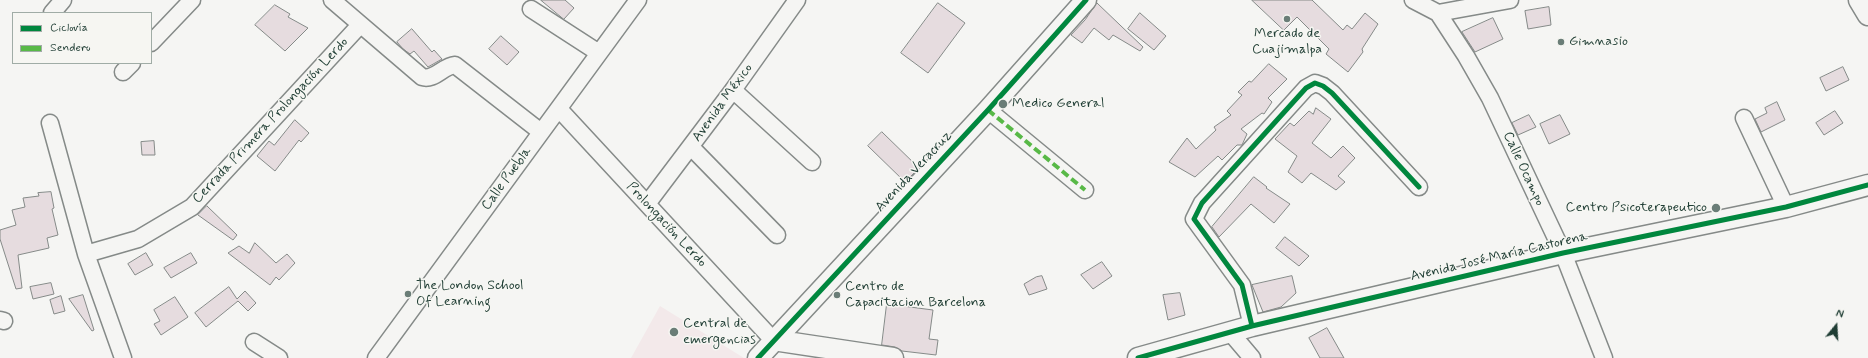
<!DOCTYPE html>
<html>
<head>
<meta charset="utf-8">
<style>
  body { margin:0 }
  #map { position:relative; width:1868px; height:358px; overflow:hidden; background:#f5f5f3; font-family:Mynerve,sans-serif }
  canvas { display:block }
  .legend { position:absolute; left:12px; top:12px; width:140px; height:52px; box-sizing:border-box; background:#f6f6f2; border:1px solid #a0aca6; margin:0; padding:5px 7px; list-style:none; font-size:12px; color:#1f3d34 }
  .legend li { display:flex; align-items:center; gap:8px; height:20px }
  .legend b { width:20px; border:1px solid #a0aca6 }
  .north { position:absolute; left:1816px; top:306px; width:40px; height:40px; -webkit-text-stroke:3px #f6f6f2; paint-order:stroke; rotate:18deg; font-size:11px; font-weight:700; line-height:16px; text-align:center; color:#1f3d34 }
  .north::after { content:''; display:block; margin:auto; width:14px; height:18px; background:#1f3d34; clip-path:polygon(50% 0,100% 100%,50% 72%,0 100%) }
</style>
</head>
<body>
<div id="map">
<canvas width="1868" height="358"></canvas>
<ul class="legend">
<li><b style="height:5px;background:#00873e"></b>Ciclovía</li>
<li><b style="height:5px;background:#58b947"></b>Sendero</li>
</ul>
<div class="north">N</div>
</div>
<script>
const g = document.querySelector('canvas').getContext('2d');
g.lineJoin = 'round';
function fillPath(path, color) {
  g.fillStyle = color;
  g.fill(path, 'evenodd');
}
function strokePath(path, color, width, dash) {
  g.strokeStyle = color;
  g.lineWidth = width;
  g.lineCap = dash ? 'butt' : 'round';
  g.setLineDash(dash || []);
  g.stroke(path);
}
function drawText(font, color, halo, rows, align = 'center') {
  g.font = font + ' Mynerve,sans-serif';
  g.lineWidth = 3;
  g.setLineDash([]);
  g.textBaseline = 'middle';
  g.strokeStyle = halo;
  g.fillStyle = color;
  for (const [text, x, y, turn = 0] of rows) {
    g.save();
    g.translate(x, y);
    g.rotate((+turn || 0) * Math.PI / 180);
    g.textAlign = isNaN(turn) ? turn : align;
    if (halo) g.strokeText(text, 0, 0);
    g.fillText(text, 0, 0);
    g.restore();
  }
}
const built = new Path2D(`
  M660 306 744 358H631Z`);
const building = new Path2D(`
  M541 0H565L574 8 564 19Z
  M1252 0H1312L1343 30 1347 25 1352 29 1365 13 1378 24 1362 49 1363 52 1348 72 1326 54 1329 49 1297 17 1284 30Z
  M938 3 965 23 928 73 901 53Z
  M1097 3 1143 47 1140 51 1113 35 1109 40 1094 28 1082 43 1071 35 1085 20Z
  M275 5 290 14 288 17 308 28 285 51 255 25Z
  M1549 7 1551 25 1528 29 1525 11Z
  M1140 13 1166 36 1154 50 1128 29Z
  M1493 18 1503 39 1475 52 1462 32Z
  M412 29 432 52 434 50 442 59 428 67 414 51 410 54 403 49 397 42Z
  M501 36 519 52 507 65 489 49Z
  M1269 64 1287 79 1268 98 1272 102 1264 114 1262 113 1241 129 1247 134 1242 145H1237L1222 160 1218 156 1195 177 1169 162 1187 138 1196 149 1216 130 1214 127 1231 115 1227 111 1242 95 1238 92 1249 81 1251 82Z
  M1843 67 1849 80 1826 91 1820 78Z
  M1777 102 1785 120 1761 132 1755 119 1767 113 1765 108Z
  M1316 108 1331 119 1312 143 1331 158 1343 146 1355 158 1338 176 1345 182 1336 190 1311 173 1302 183 1288 172 1297 156 1275 139 1290 123 1294 126 1309 111 1313 114Z
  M1835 111 1843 123 1824 135 1816 123Z
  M1529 115 1536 127 1518 135 1512 123Z
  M1560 115 1570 134 1549 144 1540 124Z
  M295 120 309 133 301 142 299 140 275 171 257 156 269 141 274 145Z
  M882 132 919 168 905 182 868 146Z
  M154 141 155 155H142L141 142Z
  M1254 177 1267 187 1266 188 1290 204 1274 223 1251 204 1219 237 1212 227Z
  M51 192 54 208 52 209 58 235 47 238 49 248 18 255 22 288 16 289 0 239V230L16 225 12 210 25 207 23 198 39 196 38 193Z
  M207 206 237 235 233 240 198 215Z
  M1285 237 1309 256 1299 266 1276 248Z
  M255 243 276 263 287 254 295 263 279 280 276 277 270 285 228 253 239 246 249 253Z
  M146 253 153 265 135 275 128 264Z
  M191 253 197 263 171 278 164 268Z
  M1102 262 1112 276 1093 289 1081 275Z
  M1042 276 1047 289 1029 295 1024 284 1036 277Z
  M1292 276 1296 293 1281 307 1263 312 1252 285Z
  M51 283 54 294 33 299 30 287Z
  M229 287 237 299 245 291 256 303 248 311 238 301 206 327 195 313Z
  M1180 293 1185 315 1168 320 1163 295Z
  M83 295 94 330 92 331 69 299Z
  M61 296 65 311 54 314 50 300Z
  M175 297 188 317 161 335 154 324 160 321 154 310Z
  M887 304 933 310 929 339 938 340 936 355 902 351 895 347 882 345Z
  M1327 328 1344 358H1320L1309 338Z`);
const minor = new Path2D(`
  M332 0 422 77C434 81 443 66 455 65L541 132
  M1413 0 1438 13 1466 56 1490 98 1563 253 1604 358
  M531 9 599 53
  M52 13 63 0
  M1438 13 1510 0
  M151 43 192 0
  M123 72 132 63
  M733 90 812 162
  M559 109 773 340
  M988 110 1085 190
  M1744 118 1786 207
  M50 123 86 254 123 358
  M691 147 777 235
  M647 204 733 90 797 0
  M86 254 138 239 192 207 360 25
  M0 320 4 321
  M1252 326 1242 285 1194 219 1202 203 1306 88 1315 83 1323 86 1332 93 1419 187
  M1230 332 1252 358
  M254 342 279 358
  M376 358 638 0`);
const tertiary = new Path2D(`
  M1859 0 1868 15
  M773 340 893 358
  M758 358 988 110 1086 0
  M1138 358 1252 326 1563 253 1786 207 1868 185`);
const quiet = new Path2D(`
  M988 110 1085 190`);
const cycleway = new Path2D(`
  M1252 326 1242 285 1194 219 1202 203 1306 88 1315 83 1323 86 1332 93 1419 187
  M758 358 988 110 1086 0
  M1138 358 1252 326 1563 253 1786 207 1868 185`);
const markers = [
  [1287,19,4,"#6a7d77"],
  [1561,42,4,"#6a7d77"],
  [1003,104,5,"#6a7d77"],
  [1716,208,5,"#6a7d77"],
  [408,294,4,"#6a7d77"],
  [837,295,4,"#6a7d77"],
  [674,332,5,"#6a7d77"]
];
const poiNames = [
  ["Mercado de",1287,34,"center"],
  ["Cuajimalpa",1287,50,"center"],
  ["Gimnasio",1569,42],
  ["Medico General",1012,104],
  ["Centro Psicoterapeutico",1707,208,"right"],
  ["The London School",416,286],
  ["Of Learning",416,302],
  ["Centro de",845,287],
  ["Capacitacion Barcelona",845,303],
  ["Central de",683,324],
  ["emergencias",683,340]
];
const streetNames = [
  ["Avenida México",723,103,-54],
  ["Cerrada Primera Prolongación Lerdo",271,121,-47],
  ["Calle Ocampo",1523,169,65],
  ["Avenida Veracruz",914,172,-47],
  ["Calle Puebla",507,179,-54],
  ["Prolongación Lerdo",666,225,47],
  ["Avenida José María Castorena",1499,257,-13]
];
fillPath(built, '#f3e9ea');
fillPath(building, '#e6dcdf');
strokePath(building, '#858a88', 1);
strokePath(minor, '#858a88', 19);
strokePath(tertiary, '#858a88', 23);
strokePath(minor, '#f5f5f3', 16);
strokePath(tertiary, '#f5f5f3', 20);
strokePath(quiet, '#58b947', 4, [8, 4]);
strokePath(cycleway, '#00873e', 5);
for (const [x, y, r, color] of markers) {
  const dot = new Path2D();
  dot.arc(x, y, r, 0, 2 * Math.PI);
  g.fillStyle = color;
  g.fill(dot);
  strokePath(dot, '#f6f6f2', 1.5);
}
drawText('14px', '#1f3d34', '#f6f6f2', poiNames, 'left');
drawText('14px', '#1f3d34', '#f6f6f2', streetNames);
</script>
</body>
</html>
